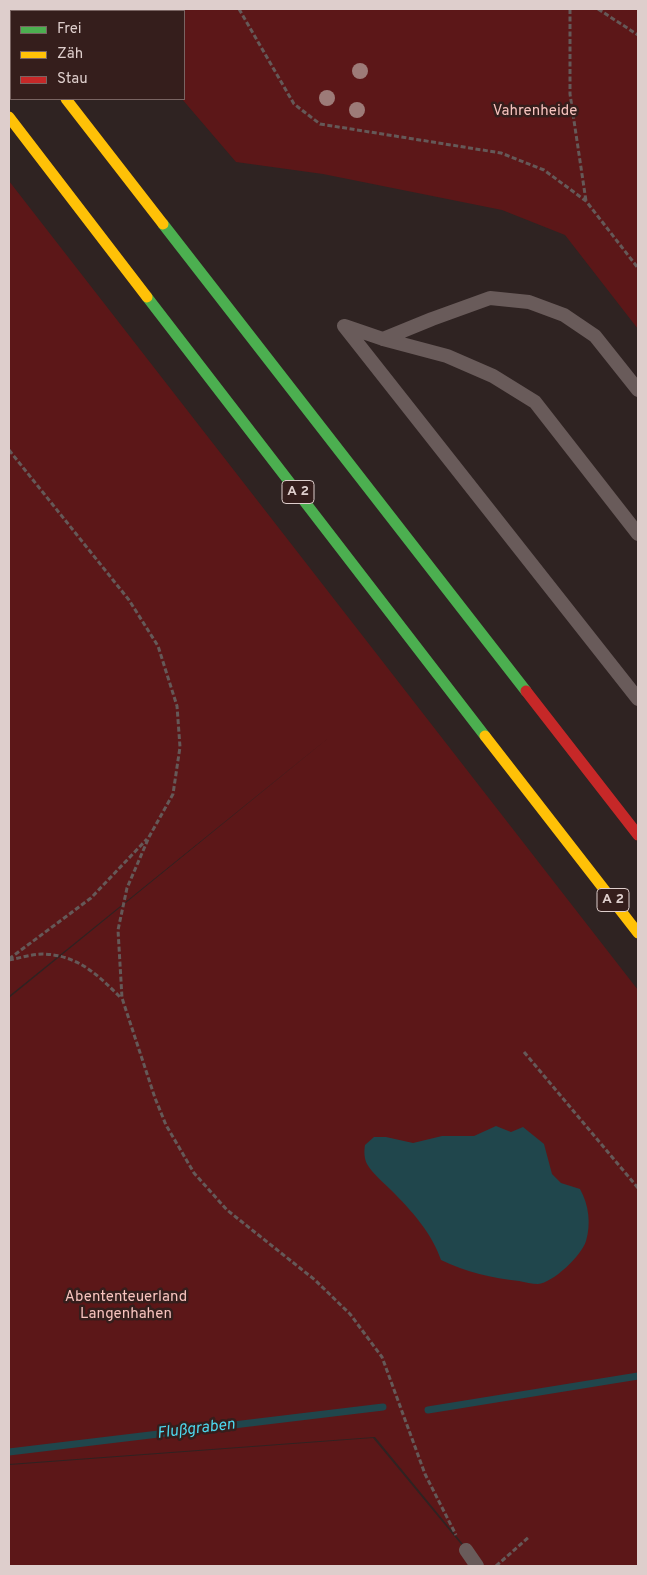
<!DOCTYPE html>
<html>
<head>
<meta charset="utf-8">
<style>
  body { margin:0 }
  #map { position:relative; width:647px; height:1575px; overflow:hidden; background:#2f2322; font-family:Overpass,sans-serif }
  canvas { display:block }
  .frame { position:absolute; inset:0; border:10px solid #dececc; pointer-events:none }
  .legend { position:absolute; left:10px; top:10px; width:175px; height:90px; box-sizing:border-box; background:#351e1c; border:1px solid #796462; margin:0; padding:6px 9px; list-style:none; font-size:15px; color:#dececc }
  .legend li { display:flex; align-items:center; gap:10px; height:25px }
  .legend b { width:25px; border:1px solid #796462 }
</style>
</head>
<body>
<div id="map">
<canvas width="647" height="1575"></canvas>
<div class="frame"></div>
<ul class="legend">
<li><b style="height:6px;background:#4caf50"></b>Frei</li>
<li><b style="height:6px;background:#ffc107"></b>Zäh</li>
<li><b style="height:6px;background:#c62828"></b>Stau</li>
</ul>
</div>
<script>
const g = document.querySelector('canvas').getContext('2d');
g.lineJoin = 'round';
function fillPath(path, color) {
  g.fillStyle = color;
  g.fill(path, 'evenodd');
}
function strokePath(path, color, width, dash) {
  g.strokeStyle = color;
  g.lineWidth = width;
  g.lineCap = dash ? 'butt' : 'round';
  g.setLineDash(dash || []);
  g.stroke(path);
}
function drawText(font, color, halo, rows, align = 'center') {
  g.font = font + ' Overpass,sans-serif';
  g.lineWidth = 5;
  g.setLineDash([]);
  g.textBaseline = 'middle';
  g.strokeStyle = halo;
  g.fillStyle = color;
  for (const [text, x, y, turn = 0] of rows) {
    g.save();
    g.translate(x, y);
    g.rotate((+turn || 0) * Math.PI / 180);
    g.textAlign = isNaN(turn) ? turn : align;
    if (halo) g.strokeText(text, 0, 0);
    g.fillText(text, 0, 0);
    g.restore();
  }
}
const green = new Path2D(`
  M104 9H638V329L565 235 502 210 323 174 236 162 182 99H184V11H106Z
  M9 181 638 990V1566H481L375 1437 9 1464V998L332 735 9 996Z
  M373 1438 479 1566H9V1465Z`);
const water = new Path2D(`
  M496 1126 511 1132 523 1127 544 1144 552 1174 561 1183 580 1189C589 1205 591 1224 586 1241 582 1255 553 1283 538 1284 532 1284 525 1282 519 1281 492 1278 466 1272 441 1260 432 1233 411 1210 391 1190 383 1182 373 1174 367 1164 364 1158 364 1151 365 1145L374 1137H386L413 1143 442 1136H474Z`);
const stream = new Path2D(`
  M428 1410 638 1376
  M9 1452 383 1407`);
const path = new Path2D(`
  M239 9 294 104 320 124 501 153 544 170 586 201 638 268
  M570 9V94L586 201
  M598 9 638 35
  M9 450 129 600 158 646 177 706 180 747 173 794 149 837 127 888 118 930 122 998 155 1098 166 1125 194 1173 227 1210 315 1280 350 1314 382 1357 425 1474 456 1535
  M9 959 91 898 147 839
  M9 960C20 958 32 954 43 954 78 955 98 975 121 998
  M524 1052 638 1188
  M496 1566 529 1537`);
const lane = new Path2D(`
  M344 326 638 699
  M345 326 383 339 447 356 493 376 535 402 638 534
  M383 339 432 319 490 298 529 302 564 315 595 336 638 390
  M466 1550 477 1566`);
const fast = new Path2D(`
  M9 25 11 28
  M163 224 526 691
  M147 297 485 736`);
const slow = new Path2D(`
  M66 99 163 224
  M9 117 147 297
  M485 736 638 933`);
const jam = new Path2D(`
  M526 691 638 835`);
const trees = [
  [360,71],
  [327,98],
  [357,110]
];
const shields = [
  [298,492,32],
  [613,900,32]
];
const shieldNames = [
  ["A 2",298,492],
  ["A 2",613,900]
];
const parkNames = [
  ["Vahrenheide",535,112],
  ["Abententeuerland",126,1298],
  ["Langenhahen",126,1315]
];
const waterNames = [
  ["Flußgraben",196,1430,-7]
];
fillPath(green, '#5c1718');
fillPath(water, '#20464c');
strokePath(stream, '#20464c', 7);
strokePath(path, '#655958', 3, [5, 2.5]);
strokePath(lane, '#695b5a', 14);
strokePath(fast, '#4caf50', 11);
strokePath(slow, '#ffc107', 11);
strokePath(jam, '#c62828', 11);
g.fillStyle = '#9d7b78';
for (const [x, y] of trees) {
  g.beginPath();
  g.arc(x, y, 8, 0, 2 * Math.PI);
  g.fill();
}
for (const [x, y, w] of shields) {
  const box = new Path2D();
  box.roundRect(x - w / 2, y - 11.5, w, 23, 4);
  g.fillStyle = '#351e1c';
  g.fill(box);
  strokePath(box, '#dececc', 1);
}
drawText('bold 14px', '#dececc', null, shieldNames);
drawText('15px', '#f7c3be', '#351e1c', parkNames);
drawText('italic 16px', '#4dd8ee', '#351e1c', waterNames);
</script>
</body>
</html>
